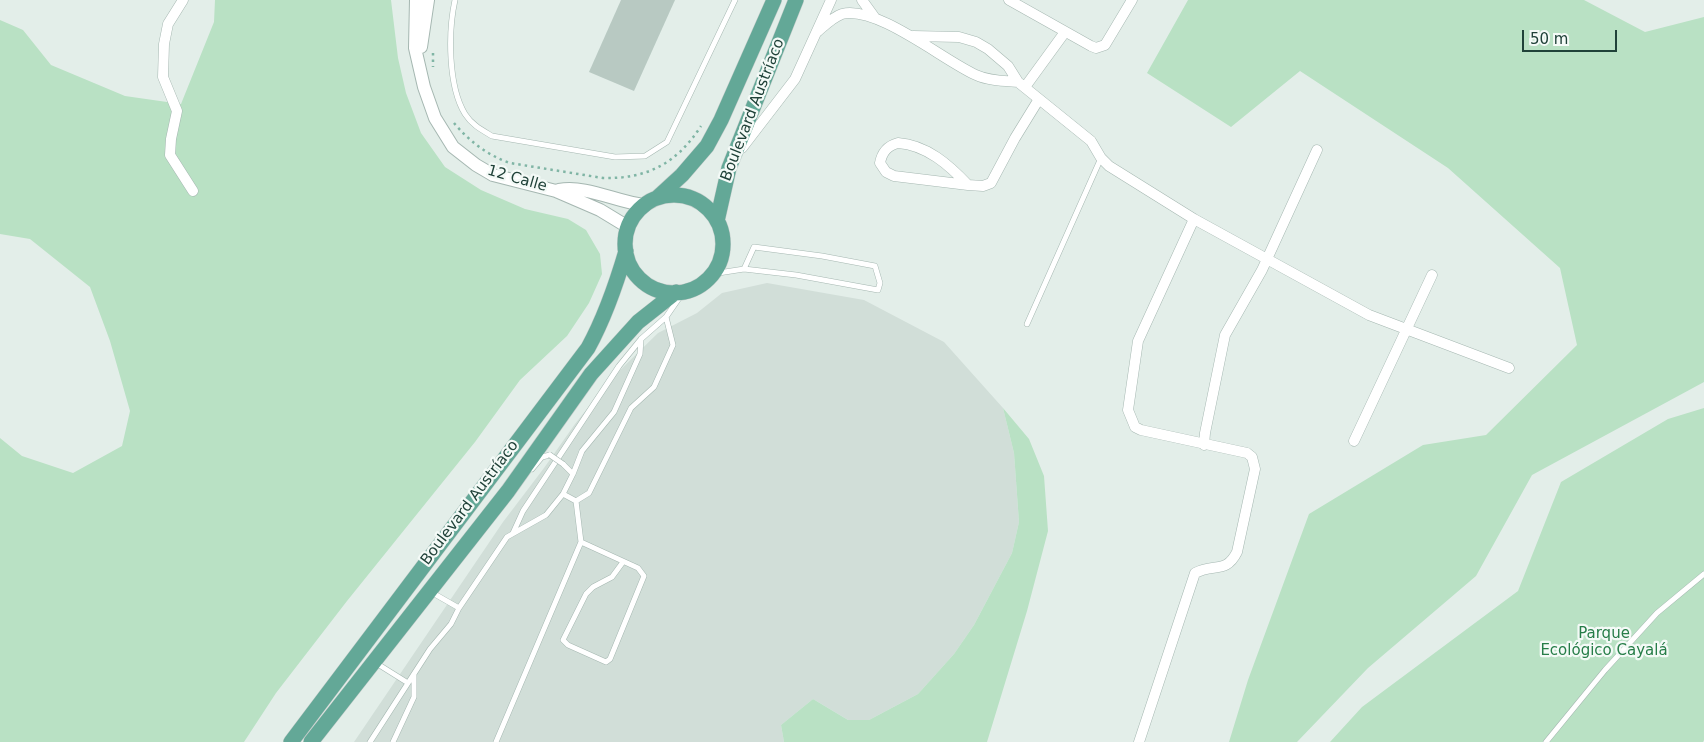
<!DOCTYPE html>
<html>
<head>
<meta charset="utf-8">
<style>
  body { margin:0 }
  #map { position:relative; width:1704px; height:742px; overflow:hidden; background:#e3eee9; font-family:"DejaVu Sans",sans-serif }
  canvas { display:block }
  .scale { position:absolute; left:1522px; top:30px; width:95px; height:22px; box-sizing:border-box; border:2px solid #204239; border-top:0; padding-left:6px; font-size:15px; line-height:18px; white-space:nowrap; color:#204239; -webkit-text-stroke:4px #f4faf7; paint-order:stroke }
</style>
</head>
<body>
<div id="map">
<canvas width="1704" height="742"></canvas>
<div class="scale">50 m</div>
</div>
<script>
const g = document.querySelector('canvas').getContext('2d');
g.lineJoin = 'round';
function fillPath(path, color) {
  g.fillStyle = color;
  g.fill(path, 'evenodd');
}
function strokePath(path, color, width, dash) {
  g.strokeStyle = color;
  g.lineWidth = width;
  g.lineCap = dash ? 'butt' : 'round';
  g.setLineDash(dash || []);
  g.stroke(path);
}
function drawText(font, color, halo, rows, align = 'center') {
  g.font = font + ' "DejaVu Sans",sans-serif';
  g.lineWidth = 4.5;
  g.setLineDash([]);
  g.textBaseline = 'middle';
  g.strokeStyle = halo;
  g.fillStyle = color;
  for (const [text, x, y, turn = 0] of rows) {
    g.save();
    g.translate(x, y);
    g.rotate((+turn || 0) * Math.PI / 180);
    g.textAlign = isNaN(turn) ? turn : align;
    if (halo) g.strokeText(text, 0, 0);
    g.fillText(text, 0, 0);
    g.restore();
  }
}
const built = new Path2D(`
  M767 283 864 300 944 342 1003 408 1014 453 1019 522 1012 553 974 625 954 654 918 694 869 720H848L813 699 781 725 784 742H354L503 522 544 468 575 424 610 380 658 333 697 313 722 293Z`);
const green = new Path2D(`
  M215 0H391L398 58 406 93 421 133 445 167 481 190 525 209 568 219 586 230 600 254 602 274 589 303 567 336 520 380 475 442 347 601 276 693 244 742H0V438L22 456 73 473 122 446 130 411 110 341 90 287 30 239 0 234V20L23 30 51 65 125 96 181 104 214 22Z
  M1188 0H1584L1645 32 1704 17V382L1532 475 1476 576 1368 668 1297 742H1229L1248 680 1309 514 1423 445 1486 435 1577 345 1560 268 1448 168 1300 71 1231 127 1147 73Z
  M1003 408 1029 439 1044 476 1048 531 1027 611 987 742H784L781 725 813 699 848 720H869L918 694 954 654 974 625 1012 553 1019 522 1014 453Z
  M1704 408V740L1703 742H1330L1362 707 1518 591 1561 482 1668 419Z`);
const building = new Path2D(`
  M621 0H675L634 91 589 72Z`);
const path = new Path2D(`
  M433 53V67
  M454 123C469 141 487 155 510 163L603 178C648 179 677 163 701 126`);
const service = new Path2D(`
  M455 0C448 32 448 86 465 114 472 125 482 130 492 136L615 157 645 156 667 142 735 0
  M712 274 744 269 796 275 878 290 880 283 875 266 822 256 754 247 744 269
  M1027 324 1101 158
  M563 464 573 474
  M532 469 542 457 550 455
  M576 501 589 493 631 408 654 387 673 345 666 317 684 291
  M513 533 523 511 531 499 619 366 641 339 666 317
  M581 542 638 568 644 576 610 659 606 662 568 645 563 640 586 594 593 587 612 577 623 562
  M431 592 459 608
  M376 663 408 683
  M370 742 430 649 451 624 459 608 507 537 546 515 563 494 573 474 582 451 614 412 640 354 641 339
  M393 742 414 697V674
  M496 742 581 542 576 501 563 494
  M1546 742 1605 670 1657 613 1704 574`);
const minor = new Path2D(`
  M183 0 168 24 164 44 163 77 177 111 171 139 170 155 193 191
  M862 0 875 18
  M1009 0 1091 46 1096 48 1105 45 1132 0
  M817 32C824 26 833 17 842 14 877 5 944 61 976 75 989 81 1005 81 1018 82
  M913 36 959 37 976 42 988 49 1008 66 1018 82 1091 141 1101 158 1109 166 1194 219 1369 315 1509 368
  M1025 87 1065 32
  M898 143C927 145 949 165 968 185L894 176 886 172 880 163C882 152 887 146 898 143Z
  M742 148 795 79 831 0
  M968 185 983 186 991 183 1015 138 1039 99
  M1354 441 1432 275
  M1204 445 1205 433 1225 335 1262 270 1317 150
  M1139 742 1195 573C1214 563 1226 574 1237 552L1255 469 1252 457 1247 453 1141 430 1135 427 1128 410 1138 341 1194 219`);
const tertiary = new Path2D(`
  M416 0 415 48 424 87 435 118 453 147 476 165 493 175 556 191 600 210 628 227
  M421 47 428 0
  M559 190C587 185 616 202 644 205`);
const primary = new Path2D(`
  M625 244a49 49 0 1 1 98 0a49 49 0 1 1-98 0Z
  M658 197 682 175 707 146 721 120 774 0
  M717 221 729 168 796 0
  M291 742 588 348C605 317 616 285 626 251
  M311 742 508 491 591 374 638 322 676 292`);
const serviceBridge = new Path2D(`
  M550 455 563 464`);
const streetNames = [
  ["Boulevard Austríaco",753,110,-69],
  ["12 Calle",517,179,16],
  ["Boulevard Austríaco",470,503,-53]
];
const parkNames = [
  ["Parque",1604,634],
  ["Ecológico Cayalá",1604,651]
];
fillPath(built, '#d1ded8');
fillPath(green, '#b9e1c4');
fillPath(building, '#b8c9c2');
strokePath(service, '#a5b7b1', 6);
strokePath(minor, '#a5b7b1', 11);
strokePath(tertiary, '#a5b7b1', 14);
strokePath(primary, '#c1cac8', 16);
strokePath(path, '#80b5a5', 2.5, [2.5, 4]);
strokePath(service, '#fff', 5);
strokePath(minor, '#fff', 10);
strokePath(tertiary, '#fff', 12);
strokePath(primary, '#63a897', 15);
strokePath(serviceBridge, '#a5b7b1', 6, []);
strokePath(serviceBridge, '#fff', 5);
drawText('15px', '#204239', '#f4faf7', streetNames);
drawText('15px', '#267d48', '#f4faf7', parkNames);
</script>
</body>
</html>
